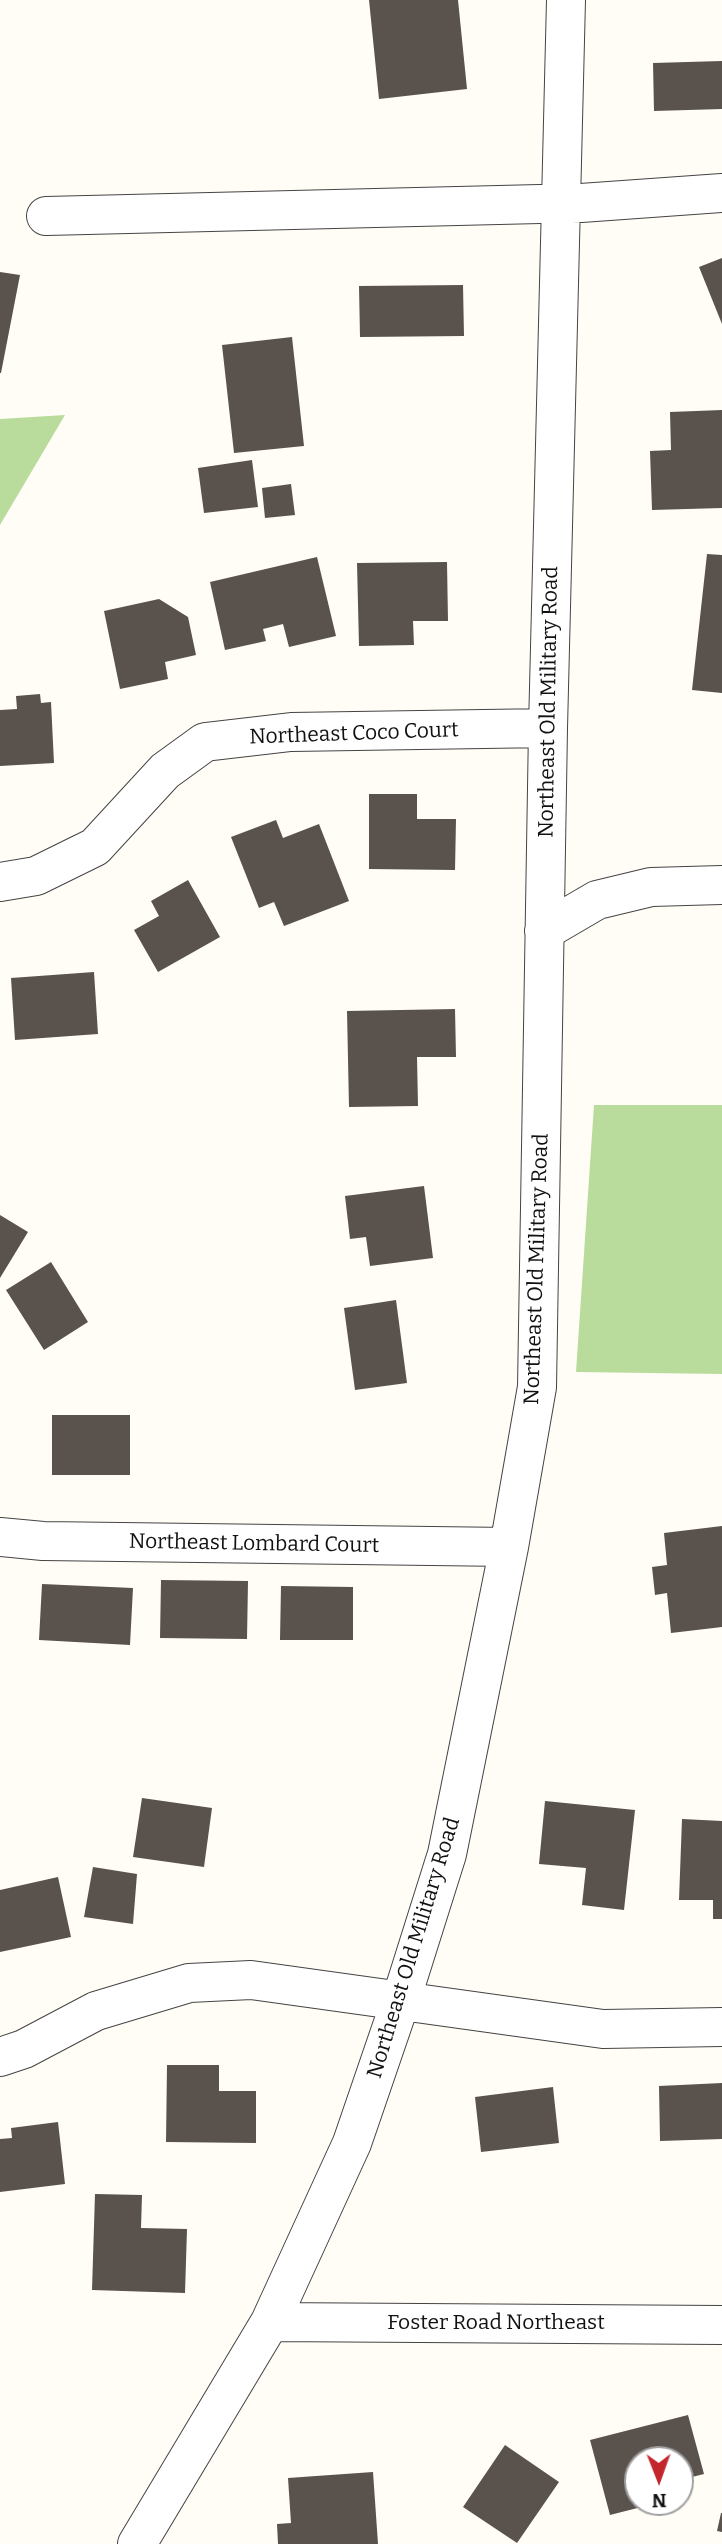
<!DOCTYPE html>
<html>
<head>
<meta charset="utf-8">
<style>
  body { margin:0 }
  #map { position:relative; width:722px; height:2544px; overflow:hidden; background:#fffdf5; font-family:Bitter,serif }
  canvas { display:block }
  .north { position:absolute; left:624px; top:2446px; width:70px; height:70px; box-sizing:border-box; background:#fff; border:2px solid #a0a0a0; border-radius:50%; rotate:179deg; font-size:19px; font-weight:700; line-height:28px; text-align:center; color:#111 }
  .north::after { content:''; display:block; margin:auto; width:24px; height:32px; background:#c4262e; clip-path:polygon(50% 0,100% 100%,50% 72%,0 100%) }
</style>
</head>
<body>
<div id="map">
<canvas width="722" height="2544"></canvas>
<div class="north">N</div>
</div>
<script>
const g = document.querySelector('canvas').getContext('2d');
g.lineJoin = 'round';
function fillPath(path, color) {
  g.fillStyle = color;
  g.fill(path, 'evenodd');
}
function strokePath(path, color, width, dash) {
  g.strokeStyle = color;
  g.lineWidth = width;
  g.lineCap = dash ? 'butt' : 'round';
  g.setLineDash(dash || []);
  g.stroke(path);
}
function drawText(font, color, halo, rows, align = 'center') {
  g.font = font + ' Bitter,serif';
  g.lineWidth = 7;
  g.setLineDash([]);
  g.textBaseline = 'middle';
  g.strokeStyle = halo;
  g.fillStyle = color;
  for (const [text, x, y, turn = 0] of rows) {
    g.save();
    g.translate(x, y);
    g.rotate((+turn || 0) * Math.PI / 180);
    g.textAlign = isNaN(turn) ? turn : align;
    if (halo) g.strokeText(text, 0, 0);
    g.fillText(text, 0, 0);
    g.restore();
  }
}
const forest = new Path2D(`
  M65 415 0 525V419Z
  M594 1105H722V1374L576 1372Z`);
const building = new Path2D(`
  M369 0H458L467 89 379 99Z
  M722 61V109L654 111 653 63Z
  M722 258V324L699 267Z
  M0 272 20 275 1 373H0Z
  M463 285 464 336 360 337 359 286Z
  M292 337 304 446 234 453 222 345Z
  M722 410V508L652 510 650 451 671 450 670 412Z
  M252 460 258 507 204 513 198 468Z
  M291 484 295 515 265 518 262 488Z
  M707 554 722 555V693L692 690Z
  M317 557 336 636 289 647 283 624 263 629 266 641 225 650 210 582Z
  M447 562 448 621H413L414 645 359 646 357 563Z
  M159 599 188 617 196 655 165 662 168 679 120 689 104 611Z
  M40 694 41 703 51 702 54 763 0 766V710L17 709 16 696Z
  M369 794H417V819H456L455 870 369 869Z
  M276 820 283 838 319 824 349 901 284 926 274 902 259 908 231 837Z
  M188 880 220 937 158 972 134 930 159 916 151 901Z
  M94 972 98 1034 15 1040 11 978Z
  M455 1009 456 1057H417L418 1106 349 1107 347 1011Z
  M424 1186 433 1258 370 1266 366 1237 350 1239 345 1196Z
  M0 1215 28 1232 0 1278Z
  M51 1262 88 1322 44 1350 6 1290Z
  M396 1300 407 1383 355 1390 344 1308Z
  M52 1415H130V1475H52Z
  M722 1526V1627L671 1633 667 1593 655 1595 652 1567 667 1565 664 1533Z
  M161 1580 248 1581 247 1639 160 1638Z
  M42 1584 133 1588 130 1645 39 1640Z
  M281 1586 353 1587V1640H280Z
  M142 1798 212 1808 204 1867 133 1857Z
  M545 1801 635 1810 624 1910 582 1905 586 1868 539 1864Z
  M682 1819 722 1821V1919H713V1900H679Z
  M93 1867 137 1874 133 1924 84 1917Z
  M58 1877 71 1937 0 1952V1890Z
  M167 2065H219V2091H256V2143L166 2142Z
  M722 2083V2139L660 2141 659 2086Z
  M553 2087 559 2143 481 2152 475 2097Z
  M58 2122 65 2184 0 2192V2139L12 2138 11 2128Z
  M95 2194 142 2195 141 2228 187 2229 185 2293 92 2290Z
  M688 2415 704 2474 680 2480V2460H638V2502L657 2503 610 2515 590 2440Z
  M505 2445 559 2482 517 2543 463 2507Z
  M373 2472 378 2544H278L277 2524 291 2523 288 2478Z
  M721 2513H722V2532L717 2531Z`);
const minor = new Path2D(`
  M46 216 581 203 722 193
  M0 882 36 876 95 847 165 771 205 742 291 732 548 728
  M544 931 597 900 651 887 722 885
  M0 1537 43 1541 509 1547
  M0 2057 24 2049 96 2011 189 1983 251 1980 603 2029 722 2027
  M270 2322 722 2325
  M137 2544 270 2322 352 2143 401 2000 447 1854 509 1547 537 1387 548 728 566 0`);
const streetNames = [
  ["Northeast Old Military Road",549,702,-89],
  ["Northeast Coco Court",354,734,-2],
  ["Northeast Old Military Road",537,1269,-88],
  ["Northeast Lombard Court",254,1544,1],
  ["Northeast Old Military Road",414,1948,-73],
  ["Foster Road Northeast",496,2323]
];
fillPath(forest, '#b9dc9c');
fillPath(building, '#5a524d');
strokePath(minor, '#444', 40);
strokePath(minor, '#fff', 38);
drawText('21px', '#111', '#fff', streetNames);
</script>
</body>
</html>
